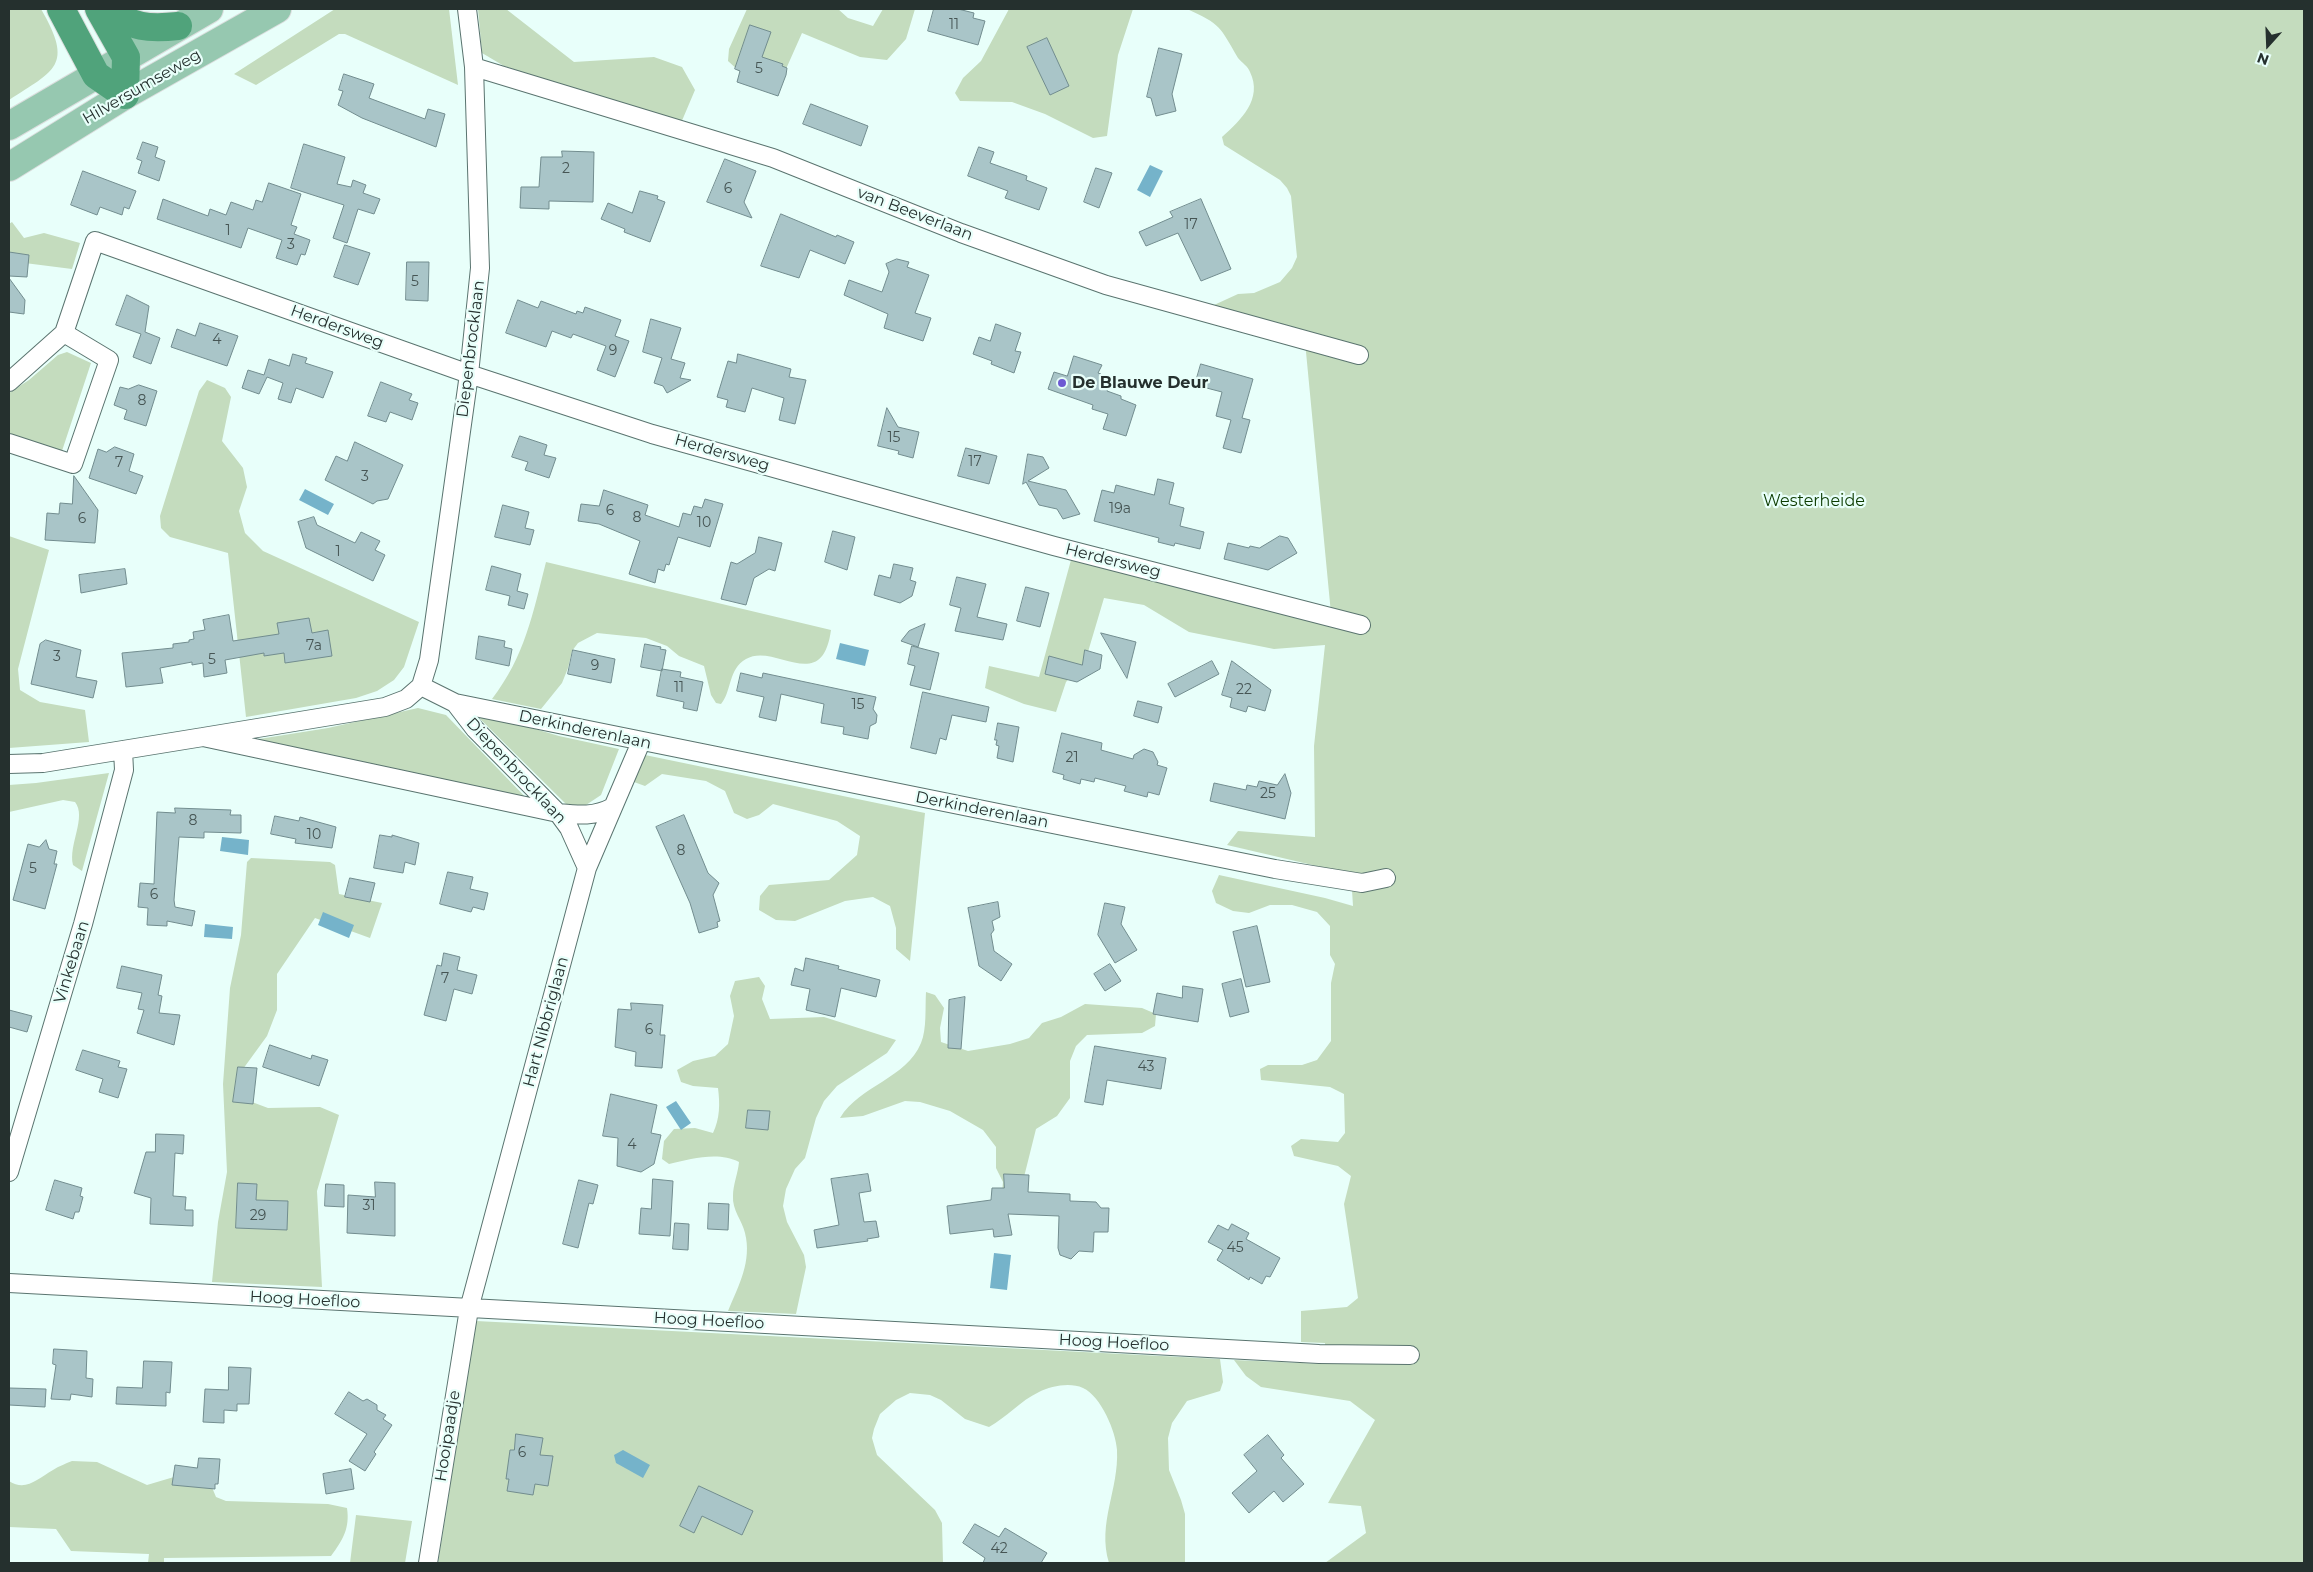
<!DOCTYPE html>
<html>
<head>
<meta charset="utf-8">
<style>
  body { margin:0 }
  #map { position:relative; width:2313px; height:1572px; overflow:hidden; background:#e8fffa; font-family:Montserrat,sans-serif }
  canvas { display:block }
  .frame { position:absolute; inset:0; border:10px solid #25302e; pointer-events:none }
  .north { position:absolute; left:2243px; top:20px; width:50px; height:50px; -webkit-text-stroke:4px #e8fffa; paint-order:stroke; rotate:200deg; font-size:14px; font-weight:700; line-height:20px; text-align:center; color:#25302e }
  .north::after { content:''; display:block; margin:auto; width:18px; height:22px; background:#25302e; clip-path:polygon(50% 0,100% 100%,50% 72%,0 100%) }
</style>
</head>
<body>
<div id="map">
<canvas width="2313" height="1572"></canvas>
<div class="frame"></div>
<div class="north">N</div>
</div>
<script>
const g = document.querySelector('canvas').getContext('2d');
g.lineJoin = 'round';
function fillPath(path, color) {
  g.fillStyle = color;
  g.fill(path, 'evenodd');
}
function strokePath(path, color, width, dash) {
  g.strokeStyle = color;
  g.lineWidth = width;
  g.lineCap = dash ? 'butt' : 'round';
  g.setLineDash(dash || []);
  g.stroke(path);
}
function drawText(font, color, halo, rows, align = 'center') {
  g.font = font + ' Montserrat,sans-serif';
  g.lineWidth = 4.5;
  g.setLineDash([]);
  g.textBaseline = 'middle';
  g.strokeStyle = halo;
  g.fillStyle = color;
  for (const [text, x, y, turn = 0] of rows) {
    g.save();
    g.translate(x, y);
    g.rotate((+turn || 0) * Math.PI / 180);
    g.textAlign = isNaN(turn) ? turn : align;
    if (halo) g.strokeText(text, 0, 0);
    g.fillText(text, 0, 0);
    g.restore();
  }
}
const green = new Path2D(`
  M9 9H41C74 66 55 70 9 100Z
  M335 9H449L458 85 345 34H339L256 85 234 74Z
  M478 9H506L574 62 654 57 682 67 695 90 681 123 504 66 482 53Z
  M747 9H838L848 18 873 26 883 9H915L906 39 887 60 860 57 802 33 786 69 740 72 728 61 729 49Z
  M1009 9H1133L1118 55 1107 136 1093 138 1045 114 1012 102 960 101 955 93 963 78 981 61Z
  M1187 9H2304V1563H1325L1366 1533 1361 1506 1328 1503 1375 1420 1350 1401 1261 1387 1246 1376 1234 1360 1325 1364V1343L1301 1342V1311L1347 1307 1358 1298 1344 1204 1351 1176 1338 1166 1294 1156 1291 1146 1301 1139 1338 1142 1345 1133 1344 1094 1330 1087 1261 1080 1260 1069 1268 1065H1302L1317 1060 1331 1041V983L1335 964 1330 955V926L1317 912 1292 905H1270L1249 913 1233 911 1216 903 1212 891 1219 875 1325 898 1353 906 1351 874 1227 845 1238 831 1315 837 1314 746 1325 645 1274 649 1189 632 1144 605 1104 598 1085 662 1066 682 1056 712 1024 704 985 688 989 666 1039 677 1071 560 1332 624 1304 331 1214 305 1238 294 1254 293 1280 282 1292 268 1297 257 1291 196 1287 188 1280 180 1224 145 1222 137C1241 120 1263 99 1250 72 1248 66 1242 63 1238 58 1220 27 1221 24 1187 9Z
  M12 222 24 238 44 233 80 243 72 269 9 261V224Z
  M67 352 91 363 61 454 9 436V393L29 380 58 355Z
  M207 380 225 388 231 397 222 441 243 468 247 487 239 511 245 533 263 551 419 622 404 667 394 680 377 691 356 698 246 717 228 553 170 537 161 528 160 516 199 391Z
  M9 536 49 550 18 669 20 690 40 702 85 710 89 742 9 748Z
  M546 562 831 630C822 696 775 642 746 659 728 669 732 691 721 704L716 703 711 695 704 666 679 656 667 646 646 638 597 633 578 643 572 651 568 668 562 683 541 709 492 699C525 656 533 613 546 562Z
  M418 708 446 715 531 803 234 743 328 728Z
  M471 710 559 736 619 749 601 795 583 807 567 805Z
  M645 755 925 813 910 961 896 949V928L890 906 873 897 845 901 795 921 776 920 759 910 760 896 769 885 829 880 857 855 860 836 837 821 773 804 759 815 747 819 734 813 725 791 706 781 662 774 645 786 634 782Z
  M109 773 82 871 73 865C68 845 87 817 75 802L63 800 9 812V785L36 783Z
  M251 858 330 862 335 865 339 894 382 903 370 938 315 918 277 974V1010L267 1036 243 1069 252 1102 268 1108 320 1107 339 1115 317 1191 322 1287 212 1282 218 1222 227 1172 223 1084 230 988 241 935 247 862Z
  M759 977 765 986 762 999 770 1019 824 1017 896 1040 887 1053 837 1086 824 1101 816 1118 805 1158 795 1169 786 1189 783 1206 787 1222 804 1255 806 1267 796 1314 728 1311C739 1285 752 1261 745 1233 742 1220 732 1210 733 1196 733 1185 738 1173 739 1162 718 1151 691 1159 669 1164L662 1159 664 1141 674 1129 695 1128 713 1133C720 1118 720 1104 718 1088L693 1086 681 1082 677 1070 693 1061 715 1056 728 1044 734 1016 730 996 735 981Z
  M926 992 935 995 944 1008 940 1028 941 1042 968 1051 1010 1044 1029 1038 1042 1023 1061 1017 1085 1004 1142 1008 1156 1014 1155 1026 1142 1033 1087 1035 1076 1046 1070 1061V1098L1057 1116 1036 1129 1022 1185 1002 1193 1003 1182 996 1168V1147L983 1130 950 1111 920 1102 905 1101 863 1116 840 1118C860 1085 906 1079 921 1043 927 1029 925 1007 926 992Z
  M476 1321 1220 1359 1223 1382 1220 1391 1187 1401 1172 1423 1168 1438 1169 1470 1181 1500 1185 1514V1563H1109C1097 1523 1119 1490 1117 1450 1116 1432 1101 1396 1083 1388 1070 1382 1051 1386 1039 1392 1020 1401 1007 1417 989 1427L965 1419 941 1400 930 1395 910 1393 896 1400 880 1414 874 1429 872 1438 877 1455 935 1510 942 1523 943 1563H438Z
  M72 1461 97 1462 147 1485 194 1471 211 1485 216 1497 226 1501 328 1504 347 1508C350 1528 343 1540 331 1556L164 1558V1563H148L149 1554 71 1551 56 1529 9 1527V1481C26 1492 37 1479 53 1470 59 1466 65 1464 72 1461Z
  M356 1515 412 1521 405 1563H350Z`);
const water = new Path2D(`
  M1150 165 1163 171 1150 197 1137 190Z
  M305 489 334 504 328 515 299 500Z
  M840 643 869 650 865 666 836 659Z
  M222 837 249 840 248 855 220 851Z
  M323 912 354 925 349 938 318 925Z
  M205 924 233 927 232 939 204 937Z
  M676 1101 691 1123 681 1130 666 1107Z
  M994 1253 1011 1255 1007 1290 990 1288Z
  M623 1450 650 1465 643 1478 616 1463 614 1455Z`);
const building = new Path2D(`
  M934 9H958L974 13 973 18 985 21 978 45 928 31Z
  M750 25 771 32 762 57 783 64 782 66 787 68 786 75 778 96 737 82 740 71 735 69Z
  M1047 38 1069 86 1050 95 1027 47Z
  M1159 48 1182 54 1172 94 1176 111 1156 116 1151 98 1147 97Z
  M344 74 374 84 369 98 425 119 428 109 445 114 436 147 362 118 338 105 343 91 339 90Z
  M811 104 868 126 861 146 803 124Z
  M143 142 158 147 155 157 165 161 159 181 138 173 142 161 137 159Z
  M304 144 345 157 337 184 351 187 353 180 366 185 363 193 380 199 374 214 358 209 347 243 333 238 344 205 291 188Z
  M979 147 994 152 990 163 1027 176 1026 180 1047 188 1039 210 1005 198 1008 191 968 176Z
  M562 151 594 152 593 202 549 201V209L520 208 521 187H539L541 157H562Z
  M725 159 756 171 744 202 752 218 707 202Z
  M1096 168 1112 173 1099 208 1084 202Z
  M83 171 136 191 129 209 124 207 122 215 100 207 97 215 71 205Z
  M269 183 301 194 291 225 297 227 294 234 310 240 305 255 301 254 297 265 276 258 282 240 248 228 241 248 157 219 163 199 208 216 210 209 226 215 231 202 253 210 256 200 262 202Z
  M640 191 658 196 657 199 665 202 650 242 624 232 625 229 601 219 608 203 632 213Z
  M1201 199 1231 269 1201 281 1178 233 1146 246 1139 232 1173 217 1170 212Z
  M781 214 836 237 837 235 854 242 845 264 810 250 799 278 761 266Z
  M345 245 370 253 358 285 334 277Z
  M9 252 29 255 27 277 9 276Z
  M897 259 909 262 907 267 929 275 915 313 931 318 923 341 884 328 888 314 844 295 849 280 882 292 889 272 886 264Z
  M407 262H429L428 301 406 300Z
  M9 278 25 300 24 314 9 312Z
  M127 295 149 306 145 332 160 338 151 364 133 357 141 334 116 325Z
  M518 300 538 308 541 301 576 314 577 311 583 313 585 307 621 320 615 336 629 341 615 377 597 370 606 346 573 334 571 338 552 331 546 347 506 333Z
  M651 319 681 328 671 359 685 363 680 378 691 380 667 393 663 386 654 383 662 358 643 352Z
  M200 323 238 336 227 366 171 347 177 329 195 336Z
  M996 324 1021 333 1015 351 1021 352 1014 373 991 364 992 361 973 354 979 337 990 341Z
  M293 354 307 358 305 363 333 372 323 398 296 388 291 403 278 399 283 383 267 377 259 394 242 388 248 370 264 375 269 359 289 366Z
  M738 354 791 369 789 377 806 380 795 424 779 420 784 398 752 388 745 412 726 407 728 400 717 397 728 361 736 363Z
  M1074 356 1102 365 1098 373 1101 374 1100 378 1110 381 1107 391 1121 396V399L1136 405 1126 436 1103 429 1108 414 1092 409 1093 405 1048 389 1054 372 1067 376Z
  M1201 364 1253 379 1242 418 1250 420 1241 453 1223 448 1231 420 1216 416 1222 392 1195 385Z
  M381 382 412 394 409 400 418 403 412 420 390 412 386 422 368 416Z
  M139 385 157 391 146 426 124 419 127 410 114 405 120 387 128 389Z
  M887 408 898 427 919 432 913 458 898 454 899 451 878 446Z
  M520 436 547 445 544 455 556 458 549 478 525 470 528 462 512 457Z
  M355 442 403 465 388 499 377 501 373 504 325 480 336 456 347 461Z
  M115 447 134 454 129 471 143 476 136 494 89 478 98 449 106 452Z
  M966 448 997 456 989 484 958 476Z
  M1028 454 1043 457 1049 468 1028 481 1066 490 1080 514 1063 519 1057 509 1039 505 1026 482 1023 484Z
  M74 476 98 510 95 543 45 540 47 513 59 514 60 503 72 504Z
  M1158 479 1174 483 1169 504 1184 508 1180 526 1204 532 1200 549 1175 543 1174 546 1158 542 1159 538 1094 521 1102 490 1114 493 1116 485 1154 495Z
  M604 490 648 505 645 515 679 527 683 513 691 515 694 506 702 508 705 499 723 504 710 547 678 537 669 565 666 564 664 571 658 569 655 583 629 574 640 541 599 524 578 521 581 504 599 506Z
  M503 505 529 512 525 528 534 530 530 545 495 537Z
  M314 517 317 525 355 543 361 532 380 541 375 550 385 555 373 581 306 548 298 522Z
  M833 531 855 537 847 570 825 562Z
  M1280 536 1288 538 1297 553 1268 570 1224 559 1228 543 1249 548 1250 546 1259 548Z
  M759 537 782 543 775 571 769 569 754 578 746 605 721 599 731 562 737 564 755 553Z
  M894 564 913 568 910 580 916 582 912 596 900 603 874 595 879 575 890 578Z
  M492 566 521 574 517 591 528 594 524 609 508 605 510 596 486 590Z
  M125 569 127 584 81 593 79 575Z
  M957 577 986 584 977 617 1007 624 1003 640 955 631 961 608 950 605Z
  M1026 587 1049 593 1040 627 1017 621Z
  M229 615 233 641 279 634 277 623 309 618 312 633 328 630 332 656 285 663 284 653 264 656V653L225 660 227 673 204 677 203 663 192 665V662L160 668 163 683 126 687 122 653 173 648V644L189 642V640L194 639 193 632 205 630 203 620Z
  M925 624 918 647 901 641 909 631Z
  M1101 633 1136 642 1127 678Z
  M479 636 505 641 504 647 512 649 509 666 476 659Z
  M46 640 81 650 76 677 97 681 93 698 31 684 40 644Z
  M645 644 661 647 660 649 666 650 662 671 641 667Z
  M912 646 939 653 930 690 910 685 915 666 908 664Z
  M573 650 615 659 611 683 568 674Z
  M1085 650 1102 655 1100 669 1077 682 1045 674 1049 656 1082 665Z
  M1212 661 1219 674 1175 697 1168 684Z
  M1232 661 1271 690 1265 711 1248 706 1246 712 1230 707 1232 698 1222 695Z
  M662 669 681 672 680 677 703 682 697 711 683 708 684 702 657 696Z
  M741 673 762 678 763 673 876 697 873 709 877 715 876 723 870 726 868 739 843 734 844 727 821 723 824 704 781 694 776 721 759 717 764 697 737 691Z
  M923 692 989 707 986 722 952 715 946 740 940 738 936 754 911 748Z
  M1138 701 1162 707 1158 723 1134 716Z
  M998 723 1019 727 1013 762 997 758 999 746 996 745 997 740H995Z
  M1062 733 1102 743 1101 750 1133 759 1134 755 1144 749 1153 752 1158 762 1157 765 1167 768 1159 795 1148 792 1147 797 1124 791 1126 786 1095 778 1094 782 1081 779 1080 784 1063 779 1064 775 1053 772Z
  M1285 774 1291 793 1285 819 1210 801 1214 783 1246 790 1247 785 1257 787 1259 781 1277 785Z
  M175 808 231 810 230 815H241V833L204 832V838L179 837 174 900 175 907 195 911 192 926 167 921V926L147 925 148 908 138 907 140 883 154 884 157 812 175 813Z
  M684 815 708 873 719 883 713 895 720 921 717 922 718 927 699 933 690 903 656 827Z
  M275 816 299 821 300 817 336 827 332 848 295 843 296 839 271 834Z
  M380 835 392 837V835L419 843 415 865 405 862 403 873 374 868Z
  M46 840 49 849 57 851 54 864H57L45 909 13 900 28 844 39 847Z
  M448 872 473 877 470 889 488 893 484 910 473 907 471 912 440 904Z
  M350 878 375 883 370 902 345 897Z
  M998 902 1000 917 992 921 994 930 991 934 994 951 1012 964 1001 981 979 966 968 908Z
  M1105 903 1125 907 1121 924 1137 950 1115 963 1098 935Z
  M1257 926 1270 982 1246 987 1233 932Z
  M444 953 460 957 457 970 477 975 472 994 454 989 446 1021 424 1015 437 965 441 966Z
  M806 958 839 966 838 969 880 980 876 997 841 988 835 1017 806 1010 810 989 791 985 795 968 803 971Z
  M1110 964 1121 981 1105 991 1094 974Z
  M122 966 162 975 158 995 162 996 159 1013 180 1015 174 1045 137 1033 144 1010 138 1009 142 993 117 988Z
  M1241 979 1249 1012 1230 1017 1222 984Z
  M1183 986 1203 989 1198 1022 1153 1014 1157 993 1182 998Z
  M965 997 961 1049 948 1048 949 1000Z
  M631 1003 663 1005 660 1035H665L662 1068 635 1066 636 1052 615 1047 618 1009 631 1010Z
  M9 1010 32 1016 27 1032 9 1027Z
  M270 1045 311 1059 312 1055 328 1060 319 1086 263 1067Z
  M1095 1046 1166 1058 1161 1089 1107 1080 1103 1105 1085 1102Z
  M83 1050 120 1061 118 1067 127 1069 118 1098 99 1092 103 1079 76 1070Z
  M238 1067 257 1068 253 1104 233 1102Z
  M611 1094 657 1105 651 1133 661 1135 654 1164 641 1172 617 1166 618 1138 603 1136Z
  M748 1110 770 1111 768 1130 746 1128Z
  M156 1134 184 1135 183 1154 175 1153 173 1196 186 1197 185 1210H193V1226L150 1224 151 1198 134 1193 146 1152H155Z
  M868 1174 871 1191 859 1193 864 1222 876 1221 879 1237 867 1239 868 1241 817 1248 814 1230 839 1225 831 1179Z
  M1004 1174 1029 1175 1028 1192 1070 1194V1201L1096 1202 1101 1208H1109L1108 1232H1094L1093 1252 1079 1251 1071 1259 1060 1255 1058 1248 1059 1216 1008 1214 1012 1235 994 1237 993 1229 950 1234 947 1206 991 1200 992 1188H1004Z
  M653 1179 673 1181 670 1236 639 1234 641 1208 651 1209Z
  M55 1180 82 1188 80 1196 83 1197 79 1212H75L73 1219 46 1210Z
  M579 1180 598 1185 593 1204 589 1203 578 1248 563 1244Z
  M375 1182 395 1183V1236L347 1233 348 1195 375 1197Z
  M238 1183 257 1184 256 1200 288 1201 287 1230 236 1228Z
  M326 1184 344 1185V1207L325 1206Z
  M709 1203 729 1204 728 1230 708 1229Z
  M675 1223 689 1224 688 1250 673 1249Z
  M1232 1224 1249 1233 1246 1239 1280 1258 1270 1277 1266 1276 1262 1284 1250 1277 1249 1280 1217 1260 1223 1250 1208 1242 1218 1225 1228 1230Z
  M54 1349 87 1351 86 1378 93 1379 92 1397 71 1394 70 1400 51 1399 56 1365 53 1364Z
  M144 1361 172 1362 170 1393 166 1392V1406L116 1404 117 1387 142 1388Z
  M229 1367 251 1368 249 1404H237V1411L224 1410V1423L203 1422 205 1389 228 1390Z
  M9 1388 46 1389 45 1407 9 1405Z
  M349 1392 363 1401 367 1399 377 1405V1410L386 1415 383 1419 392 1425 374 1452 376 1454 365 1471 349 1461 367 1434 335 1414Z
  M516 1434 543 1438 540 1455 553 1456 548 1486 535 1484 533 1495 507 1491 509 1479H506L510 1450H514Z
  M1268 1435 1284 1455 1281 1458 1304 1484 1283 1502 1274 1491 1249 1513 1232 1493 1257 1471 1244 1455Z
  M199 1458 220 1459 218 1484H215V1489L172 1485 175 1465 197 1468Z
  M351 1469 354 1489 326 1494 323 1474Z
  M699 1486 753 1511 742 1535 702 1516 694 1533 680 1526Z
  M975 1524 999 1537 1005 1528 1047 1553 1041 1563H983L985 1558 963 1543Z`);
const street = new Path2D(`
  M474 67 773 158 961 233 1106 285 1359 355
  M9 382 64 333 95 241 469 374 652 434 1054 546 1361 625
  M9 443 73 464 109 360 64 333
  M421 686 429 660 469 374 480 268 474 67 467 9
  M455 703 475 729 558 813 569 828 587 868
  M9 764 43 763 203 737
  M613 807C594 817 578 815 558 813L203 737 385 707 406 699 421 686 455 703 1275 869 1362 883 1386 878
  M9 1172 83 924 124 770 123 750
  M9 1283 1319 1354 1410 1355
  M428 1563 469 1309 587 868 641 742`);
const primary = new Path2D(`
  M9 126 209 9
  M9 167 125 95 277 9`);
const highway = new Path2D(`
  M61 9 96 75 125 95
  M99 9 126 57 125 95
  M109 9C130 28 150 29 178 26`);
const markers = [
  [1062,383,5,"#6d59d3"]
];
const numberNames = [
  ["11",954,25],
  ["5",759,69],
  ["2",566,169],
  ["6",728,189],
  ["17",1191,225],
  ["1",228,231],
  ["3",291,245],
  ["5",415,282],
  ["4",217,340],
  ["9",613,351],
  ["8",142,401],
  ["15",894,438],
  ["17",975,462],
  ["7",119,463],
  ["3",365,477],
  ["19a",1120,509],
  ["6",610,511],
  ["8",637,518],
  ["6",82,519],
  ["10",704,523],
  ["1",338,552],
  ["7a",314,646],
  ["3",57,657],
  ["5",212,660],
  ["9",595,666],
  ["11",679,688],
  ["22",1244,690],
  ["15",858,705],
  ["21",1072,758],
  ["25",1268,794],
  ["8",193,821],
  ["10",314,835],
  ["8",681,851],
  ["5",33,869],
  ["6",154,895],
  ["7",445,979],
  ["6",649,1030],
  ["43",1146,1067],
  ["4",632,1145],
  ["31",369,1206],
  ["29",258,1216],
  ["45",1235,1248],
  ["6",522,1453],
  ["42",999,1549]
];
const streetNames = [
  ["Hilversumseweg",142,87,-30],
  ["van Beeverlaan",915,214,21],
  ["Herdersweg",337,327,20],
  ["Diepenbrocklaan",471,349,-83],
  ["Herdersweg",722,453,16],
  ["Herdersweg",1113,561,14],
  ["Derkinderenlaan",585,730,12],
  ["Diepenbrocklaan",516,771,47],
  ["Derkinderenlaan",982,810,11],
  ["Vinkebaan",72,962,-73],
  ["Hart Nibbriglaan",546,1022,-75],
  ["Hoog Hoefloo",305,1300,3],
  ["Hoog Hoefloo",709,1321,3],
  ["Hoog Hoefloo",1114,1343,3],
  ["Hooipaadje",448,1436,-81]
];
const poiNames = [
  ["De Blauwe Deur",1072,383]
];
const parkNames = [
  ["Westerheide",1814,501]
];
fillPath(green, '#c4dcbe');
fillPath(water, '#75b3ca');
fillPath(building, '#a9c5c8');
strokePath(building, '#728d8f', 1);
strokePath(street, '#5a746f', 20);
strokePath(primary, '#dcdede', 30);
strokePath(highway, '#dcdede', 30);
strokePath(street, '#fff', 18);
strokePath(primary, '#96c8b0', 28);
strokePath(highway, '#50a37b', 28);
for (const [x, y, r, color] of markers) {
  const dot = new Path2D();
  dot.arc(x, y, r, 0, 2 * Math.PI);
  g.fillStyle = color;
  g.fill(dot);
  strokePath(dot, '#e8fffa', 2);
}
drawText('14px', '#465554', null, numberNames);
drawText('16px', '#25302e', '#e8fffa', streetNames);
drawText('bold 16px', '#25302e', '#e8fffa', poiNames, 'left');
drawText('16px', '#0d3c00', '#e8fffa', parkNames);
</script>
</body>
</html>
